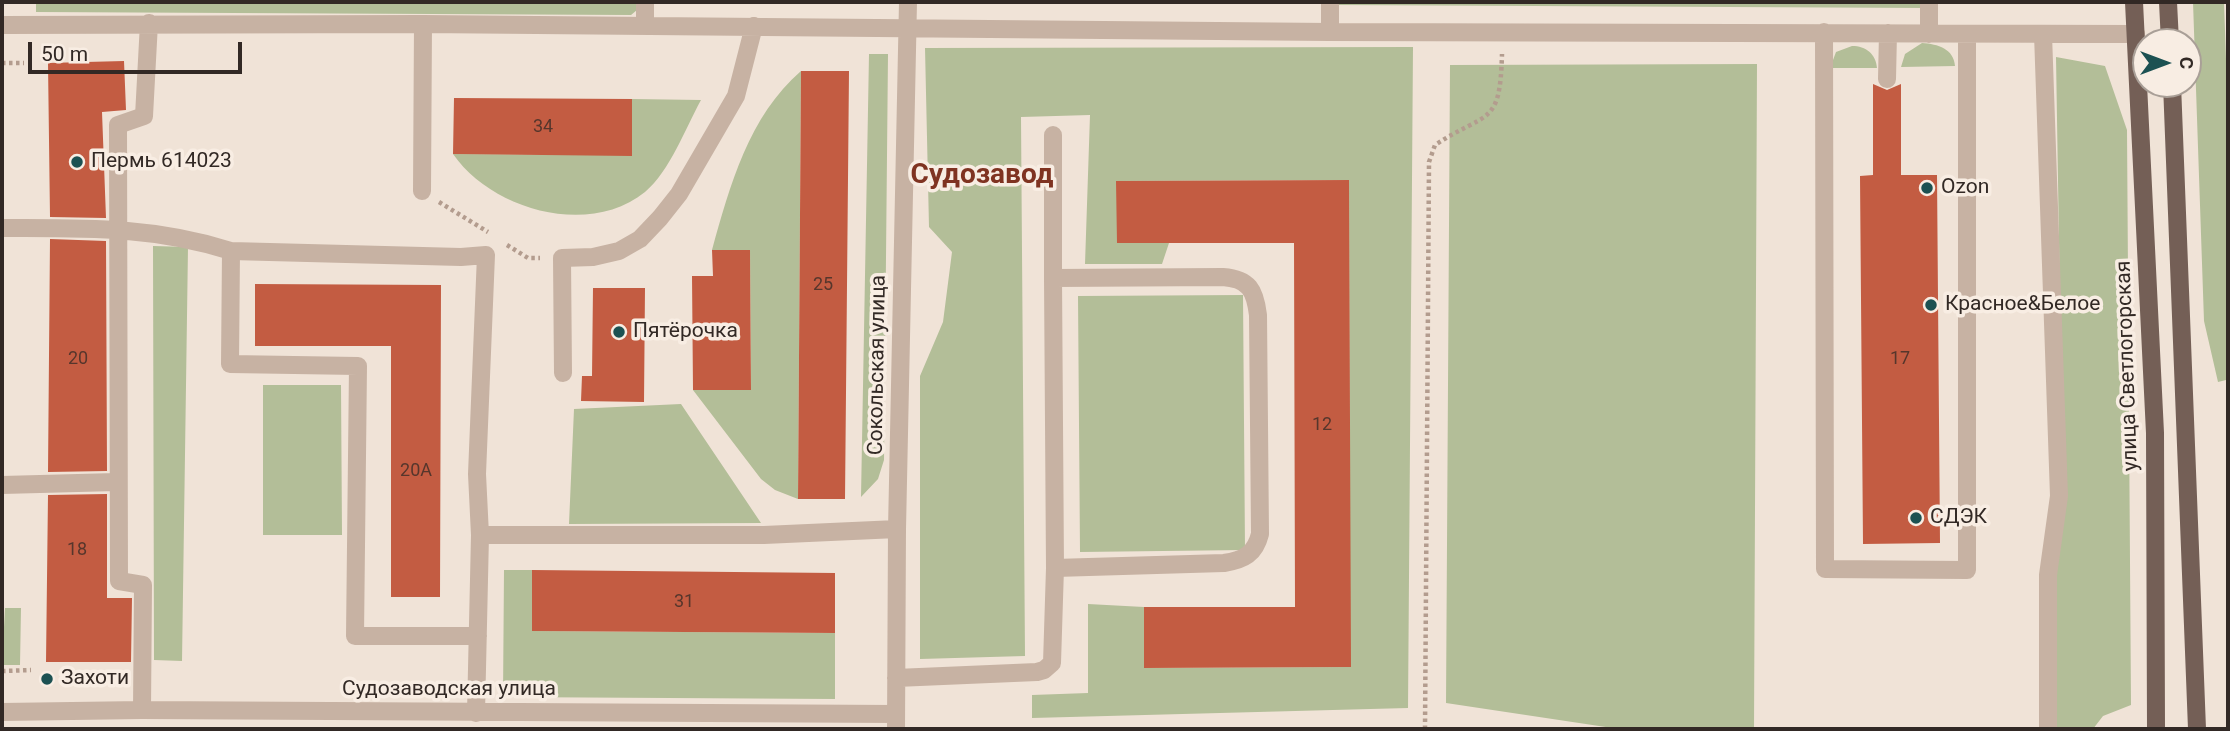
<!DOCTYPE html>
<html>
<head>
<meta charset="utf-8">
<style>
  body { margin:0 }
  #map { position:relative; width:2230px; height:731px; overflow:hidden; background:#f0e3d7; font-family:Roboto,sans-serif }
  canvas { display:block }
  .frame { position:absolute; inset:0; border:4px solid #322925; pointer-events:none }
  .north { position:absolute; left:2132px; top:28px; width:70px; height:70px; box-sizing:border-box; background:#f8ede3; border:2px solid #a99f97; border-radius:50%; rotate:90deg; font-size:19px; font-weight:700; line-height:28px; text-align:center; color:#322925 }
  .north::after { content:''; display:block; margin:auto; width:24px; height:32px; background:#1c5152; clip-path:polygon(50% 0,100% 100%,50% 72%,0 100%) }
  .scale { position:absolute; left:28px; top:42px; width:214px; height:32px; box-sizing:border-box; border:4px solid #322925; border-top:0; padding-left:9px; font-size:21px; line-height:24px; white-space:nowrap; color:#322925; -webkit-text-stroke:5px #f8ede3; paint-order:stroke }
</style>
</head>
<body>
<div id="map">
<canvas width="2230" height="731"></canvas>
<div class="frame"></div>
<div class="north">С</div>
<div class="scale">50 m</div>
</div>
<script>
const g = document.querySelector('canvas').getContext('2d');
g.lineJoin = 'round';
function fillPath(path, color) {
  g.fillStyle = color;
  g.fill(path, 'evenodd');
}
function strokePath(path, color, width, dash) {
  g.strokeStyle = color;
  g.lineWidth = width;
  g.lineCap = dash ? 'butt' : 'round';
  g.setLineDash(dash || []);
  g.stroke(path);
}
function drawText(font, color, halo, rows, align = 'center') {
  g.font = font + ' Roboto,sans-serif';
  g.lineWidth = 7;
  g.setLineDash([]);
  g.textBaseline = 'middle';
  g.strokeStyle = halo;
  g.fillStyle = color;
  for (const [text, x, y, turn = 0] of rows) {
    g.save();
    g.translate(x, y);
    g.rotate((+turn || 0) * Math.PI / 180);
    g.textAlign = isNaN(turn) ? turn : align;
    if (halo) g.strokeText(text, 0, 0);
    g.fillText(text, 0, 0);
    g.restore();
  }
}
const green = new Path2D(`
  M36 2 638 3 637 10 631 15 36 12Z
  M1339 2H1926V8L1339 5Z
  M2193 2H2224L2228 116V367L2226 380 2218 382 2204 321Z
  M1922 43C1938 44 1954 49 1955 66L1901 67 1905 54Z
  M1852 46C1866 46 1876 54 1877 68H1830L1836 52Z
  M1413 47 1408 708 1032 718V695L1088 693V604L1144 607V668L1350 667 1349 180 1117 181V243H1169L1162 264H1085L1090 115 1021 117 1025 656 920 659V376L943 322 952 252 929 227 925 48Z
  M869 54H888L884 460 878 479 861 497Z
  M2056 57 2105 66 2127 130 2131 705 2103 716 2093 729H2050L2051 628 2063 491Z
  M1757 64 1754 729H1619L1446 703 1450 65Z
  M801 71 798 499 775 490 761 479 693 390 751 389 750 250H712C730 185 749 116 801 71Z
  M632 99 701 100C685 129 670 171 645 192 588 238 491 209 453 154L632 155Z
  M153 246 188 247 182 661 154 660Z
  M1243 295 1245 550 1080 552 1078 296Z
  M263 385H341L342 535H263Z
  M681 404 761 523 569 524 574 409Z
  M504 570H532L533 631 835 633V699L503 697Z
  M5 608H21L20 665H2Z`);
const building = new Path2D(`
  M124 61 126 110 102 112 106 218 50 217 48 63Z
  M801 71H849L845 499H798Z
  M1873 84 1887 90 1901 84V175H1937L1940 543 1863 544 1860 176 1873 175Z
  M454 98 632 99V156L453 154Z
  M1349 180 1351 667 1144 668V607H1295L1294 243H1117L1116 181Z
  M50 239 106 241 107 471 48 472Z
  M712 250H750L751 390H693L692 276H713Z
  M255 284 441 285 440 597H391V346H255Z
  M593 288H645L644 402 581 401 582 376H592Z
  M107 494V598H132L131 662H46L48 495Z
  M532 570 835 573V633L532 631Z`);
const path = new Path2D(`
  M2 63H24
  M439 202 488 232
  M507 245 528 258H540
  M2 671 31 670
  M1425 729 1429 162 1435 145C1488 110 1500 128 1502 54`);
const minor = new Path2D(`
  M645 2V26
  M1330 2V32
  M2 25 423 24 1330 32 2136 34
  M1824 32 1825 569 1967 570V34
  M1929 34V2
  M2043 34 2059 496 2048 575V729
  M1887 79 1888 33
  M1053 135V278
  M422 191 423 24
  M2 228C82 228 153 226 231 251L230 364 358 366 355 636H478
  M231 251 461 257 486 255 477 474 480 535 476 713
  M563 373 562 258 593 257 619 251 640 239 660 218 679 194 736 96 754 26
  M2 485 116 482
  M480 535H764L897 529
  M896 678 1037 672 1044 670 1052 663 1055 568 1053 278 1223 277C1249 279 1255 290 1258 315L1260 534C1255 554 1244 560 1224 563L1055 568
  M142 710 143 585 119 581 118 125 144 116 149 23
  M2 712 142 710 896 714
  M896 729 897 529 908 2`);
const major = new Path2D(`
  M2134 2 2155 433 2156 729
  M2168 2 2170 42
  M2172 84 2197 729`);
const markers = [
  [77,162,7,"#1c5152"],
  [1927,188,7,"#1c5152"],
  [1931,305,7,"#1c5152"],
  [619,332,7,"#1c5152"],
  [1916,518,7,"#1c5152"],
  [47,679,7,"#1c5152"]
];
const numberNames = [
  ["34",543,127],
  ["25",823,285],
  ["20",78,359],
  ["17",1900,359],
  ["12",1322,425],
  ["20А",416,471],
  ["18",77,550],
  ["31",684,602]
];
const poiNames = [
  ["Пермь 614023",91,162],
  ["Ozon",1941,188],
  ["Красное&Белое",1945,305],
  ["Пятёрочка",633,332],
  ["СДЭК",1930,518],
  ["Захоти",61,679]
];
const streetNames = [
  ["Сокольская улица",878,365,-89],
  ["улица Светлогорская",2128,366,-92],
  ["Судозаводская улица",449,690]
];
const districtNames = [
  ["Судозавод",982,176]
];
fillPath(green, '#b3be98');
fillPath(building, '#c35c42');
strokePath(path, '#b39c8e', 4.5, [3.5, 3.5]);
strokePath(minor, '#c7b2a3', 18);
strokePath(major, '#745f56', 18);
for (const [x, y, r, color] of markers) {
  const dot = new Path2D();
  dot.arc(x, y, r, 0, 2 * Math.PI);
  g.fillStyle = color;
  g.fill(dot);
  strokePath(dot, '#f8ede3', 2.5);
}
drawText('18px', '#56362c', null, numberNames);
drawText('21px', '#322925', '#f8ede3', poiNames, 'left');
drawText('21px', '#322925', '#f8ede3', streetNames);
drawText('bold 28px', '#7f3321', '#f8ede3', districtNames);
</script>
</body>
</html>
